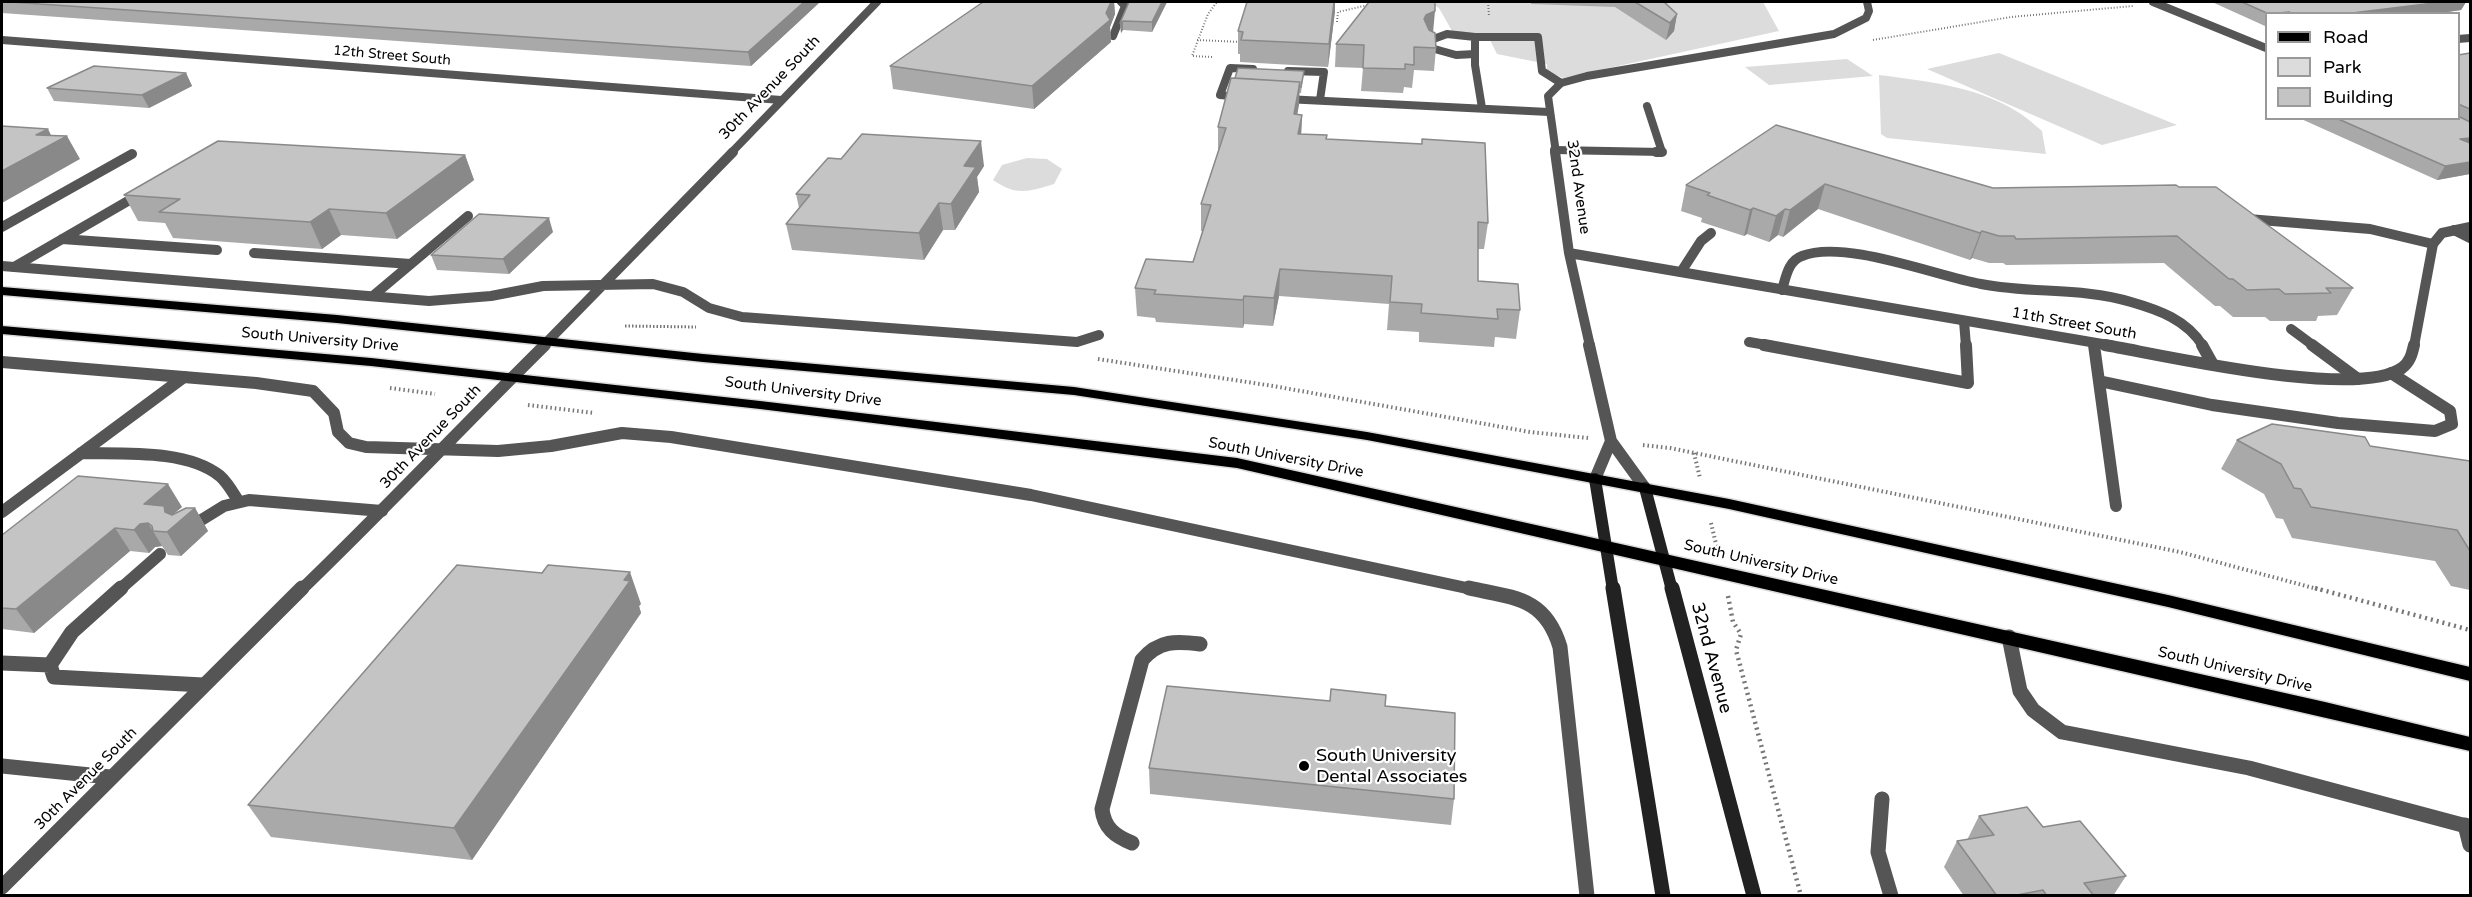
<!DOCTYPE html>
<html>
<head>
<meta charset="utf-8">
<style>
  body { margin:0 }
  #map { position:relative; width:2472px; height:897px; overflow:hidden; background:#fff; font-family:"Varela Round",sans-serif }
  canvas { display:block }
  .frame { position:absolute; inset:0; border:3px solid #000; pointer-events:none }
  .legend { position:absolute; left:2265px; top:12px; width:195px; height:108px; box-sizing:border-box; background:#fff; border:2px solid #999; margin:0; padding:8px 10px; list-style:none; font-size:18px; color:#000 }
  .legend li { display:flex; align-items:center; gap:12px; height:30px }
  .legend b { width:30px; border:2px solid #999 }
</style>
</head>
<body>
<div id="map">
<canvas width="2472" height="897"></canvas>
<div class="frame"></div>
<ul class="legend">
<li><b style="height:8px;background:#000"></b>Road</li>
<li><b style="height:16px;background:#dcdcdc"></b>Park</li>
<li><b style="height:16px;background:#c4c4c4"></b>Building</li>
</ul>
</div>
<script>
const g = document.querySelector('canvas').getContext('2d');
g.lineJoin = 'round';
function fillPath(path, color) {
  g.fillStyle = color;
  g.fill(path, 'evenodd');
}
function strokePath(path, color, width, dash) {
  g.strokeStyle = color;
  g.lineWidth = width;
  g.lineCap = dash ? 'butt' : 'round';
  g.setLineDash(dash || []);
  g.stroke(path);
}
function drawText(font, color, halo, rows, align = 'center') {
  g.font = font + ' "Varela Round",sans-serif';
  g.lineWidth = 4.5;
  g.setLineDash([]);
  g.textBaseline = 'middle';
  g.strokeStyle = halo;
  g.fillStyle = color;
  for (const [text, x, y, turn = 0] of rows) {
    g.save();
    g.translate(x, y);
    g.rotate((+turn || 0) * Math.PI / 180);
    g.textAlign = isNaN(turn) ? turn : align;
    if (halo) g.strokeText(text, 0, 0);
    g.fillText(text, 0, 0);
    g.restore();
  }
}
const green = new Path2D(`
  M1429 2H1763L1779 31 1563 78 1547 71V64L1497 54 1489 38 1452 31 1439 8Z
  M1999 53 2177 125 2102 145 1927 69Z
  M1847 59 1873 76 1769 85 1745 67Z
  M1879 75C1925 81 1976 86 2016 111 2025 116 2034 124 2042 131L2046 154 1887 138 1881 134Z
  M1027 158 1047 159 1062 169 1054 184C1028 192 1016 196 993 180L1002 165Z`);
const pathFar3 = new Path2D(`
  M1488 2 1489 16
  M1337 22 1338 12 1368 5
  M1197 40 1241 42
  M1873 40 2011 17 2133 6
  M1212 57 1192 56 1208 14 1217 2`);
const pathFar2 = new Path2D(`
  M625 326 696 327`);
const pathFar1 = new Path2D(`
  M1098 359 1273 386 1530 432 1588 438
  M390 388 435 394
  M528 405 594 413
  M1643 445 1670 448 2180 552 2321 590
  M1694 453 1700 478
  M1711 523 1717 548`);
const path = new Path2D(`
  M2315 588 2470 630
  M1728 596 1733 622 1741 634 1736 650 1801 896`);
const laneFar3 = new Path2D(`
  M1475 37 1447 34 1428 41 1431 48 1456 55 1475 54
  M1288 71 1324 72 1320 100
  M1240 97 1220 95 1230 68 1253 69
  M1285 99 1549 112
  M1482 108 1475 65V37H1538L1542 71 1561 83 1587 76 1834 34 1866 18 1869 11 1867 2
  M1554 150 1662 152 1647 106`);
const laneFar2 = new Path2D(`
  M1656 152H1662
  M2248 219 2370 229 2433 244
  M2 227 132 154
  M2454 230 2470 238
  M62 239 217 250
  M254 253 411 264
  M14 267 140 194
  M1681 272 1701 241 1711 233
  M1782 290C1786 277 1788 261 1802 256 1844 239 1936 276 1981 284 2031 294 2082 287 2131 302 2159 310 2187 320 2203 346
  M374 295 468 216
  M1964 321 1966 346
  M2291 329 2314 346
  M1749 342 1772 346
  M2094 343V346`);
const laneFar1 = new Path2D(`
  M1764 345 1968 383 1966 345
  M2094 345 2116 506
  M2202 345 2212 363
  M2312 345 2358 379
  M2099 381 2212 405 2338 423 2435 431 2452 424 2450 411 2391 373
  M81 453C122 454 187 449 220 476 228 483 233 493 239 502
  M2 512 184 377
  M190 527 224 506 249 500 382 511
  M119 590 160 554`);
const lane = new Path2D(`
  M121 588 72 632 50 665 54 677 203 685
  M2 663 50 665
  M2 766 110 777
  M1882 799 1878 852 1891 896
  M2465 825 2470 845
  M1132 843C1115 836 1104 828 1102 809L1142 660C1159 640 1176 641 1200 644`);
const streetFar3 = new Path2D(`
  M2153 2 2266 48
  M1113 36 1125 6 1121 2
  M2458 39 2470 38
  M2 40 781 100
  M731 153 877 2
  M1556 153 1548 96 1561 83`);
const streetFar2 = new Path2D(`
  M1555 152 1569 253 1590 346
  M1569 253 2114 346
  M2 266 429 301 491 296 543 286 653 284 683 292 709 308 742 317 1077 342 1099 335
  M543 346 733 152
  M2414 346 2433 244 2442 233 2470 227`);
const streetFar1 = new Path2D(`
  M1589 345 1611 441 1645 488
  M2105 345C2163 355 2357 400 2402 368 2410 362 2412 354 2414 345
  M2 362 256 383 313 391 334 413 338 432 349 443 366 447 498 451 551 446 622 433 671 437 1031 495 1476 590
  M1595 479 1611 441
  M301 590C384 510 463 426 545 345`);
const street = new Path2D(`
  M1469 588C1514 598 1545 597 1560 647L1587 896
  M2009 637 2020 691 2033 710 2062 732 2249 768 2470 827
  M2 887 302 588`);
const secondaryFar1 = new Path2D(`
  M1595 479 1613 590
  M1645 488 1672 590`);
const secondary = new Path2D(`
  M1613 588 1663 896
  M1672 588 1754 896`);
const primary = new Path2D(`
  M2 287 337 315 703 354 1074 387 1367 432 1729 499 2168 595 2470 667V681L2168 607 1729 509 1367 440 1074 395 703 362 337 323 2 295Z
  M2 326 371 358 760 401 1237 458 2325 702 2470 737V751L1237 468 760 409 371 366 2 334Z`);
const wall = new Path2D(`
  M2 2H820L751 66 2 13Z
  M983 2H1114L1115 14 1110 27 1111 42 1034 109 893 89 890 66Z
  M1129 2H1167L1152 32 1123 30 1121 33 1120 23Z
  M1531 2H1664L1677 14 1674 31 1666 40 1615 7 1531 4Z
  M2212 2H2466L2461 10 2434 14H2266V26H2265Z
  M1335 11 1328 67 1240 62V54H1238V31Z
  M1433 32 1436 48 1434 71 1414 70 1412 88 1404 87 1403 93 1361 91 1363 68 1335 67 1336 44Z
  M2470 53V174L2437 180 2299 118H2458V55Z
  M1304 71 1301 93H1299L1297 114 1302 115 1301 134 1327 135V139L1488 223 1484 249H1478V281L1520 310 1516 339 1495 337 1494 347 1419 342V332L1387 330 1389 304 1279 296 1273 326 1244 324 1243 328 1156 322 1155 318 1137 316 1135 288 1193 262 1203 231H1201V204L1218 151V127L1235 78Z
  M186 73 192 86 149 108 54 101 47 88Z
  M1776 125 1993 188 2176 185 2353 288 2337 315 2318 316 2316 321H2270L2265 317H2233L2220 306H2215L2164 263 2006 265 2003 263H1989L1972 258 1970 260 1818 209 1783 237 1778 235 1769 242 1747 234 1744 236 1701 222 1702 218 1681 211 1686 185Z
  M465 155 474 180 397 239 341 235 322 249 173 238 165 223 138 221 124 195Z
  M984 166 977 177 979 192 955 230H943L924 260 792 250 786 224 799 208 796 194Z
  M553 232 509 274 437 270 431 255Z
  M2237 440 2370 446 2470 461V590L2451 586 2435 561 2292 538 2283 519 2276 518 2264 494 2221 469Z
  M182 507 173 514 195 508 208 531 181 556 168 555 162 546 155 547 149 553 130 551 34 633 2 629V535Z
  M641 604 639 606 641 613 472 860 271 837 248 805Z
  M1385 706 1454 799 1451 825 1150 794 1149 768Z
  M1979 816 2043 827 2126 876 2113 896H1964L1944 867 1957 841 1967 840Z`);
const shadedWall = new Path2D(`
  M804 2H820L751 66 748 52Z
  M1111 2H1114L1115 14 1110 27 1111 42 1034 109 1032 86 1106 13Z
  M1162 2H1167L1152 32V22Z
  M1334 2H1335V11L1328 67 1329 44Z
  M2442 2H2466L2461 10 2434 14H2344Z
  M1435 11 1433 33 1424 37V19L1426 15Z
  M1677 14 1674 31 1666 40 1670 23Z
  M1123 21V30L1121 33 1120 23Z
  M186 73 192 86 149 108 142 95Z
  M1300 82 1299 105 1293 138 1294 114Z
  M1302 115 1301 139 1298 134Z
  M48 129 55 143 67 136 80 159 2 203V171L36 135Z
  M2470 138V150L2460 139Z
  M981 141 984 166 977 177 979 192 955 230 951 204 964 166Z
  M465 155 474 180 397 239 386 213Z
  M2470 162V174L2437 180 2445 166Z
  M1825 184 1818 209 1783 237 1790 210Z
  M939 203 943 230 924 260 919 233Z
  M1753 208 1747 234 1744 236 1750 210Z
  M329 209 341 235 322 249 310 222Z
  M1785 209 1778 235 1769 242 1776 216Z
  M549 218 553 232 509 274 503 259Z
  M1982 231 1972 258 1970 260 1980 233Z
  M1280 269 1279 296 1273 326 1274 298Z
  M1244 296V324L1243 328V300Z
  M168 484 182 507 170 517 195 508 208 531 181 556 167 532 144 504Z
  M148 523 162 546 155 547 149 553 134 530 140 524Z
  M115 528 130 551 34 633 16 609Z
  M630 572 641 604 639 606 641 613 472 860 454 828Z`);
const building = new Path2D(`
  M10 2H804L748 52Z
  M983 2H1111L1106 13 1110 20 1032 86 890 66Z
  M1129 2H1162L1152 22 1123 21 1120 23Z
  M1247 2H1334L1329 44 1241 40 1243 32 1238 31Z
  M1369 2H1435V11L1426 15 1424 19 1429 30 1435 33 1436 48 1414 47V65L1405 64V69L1363 68 1364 45 1336 44Z
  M1635 2H1664L1677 14 1670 23Z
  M2242 2H2442L2344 14H2293L2289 12 2269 14Z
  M2470 53V109L2458 104V55Z
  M94 66 186 73 142 95 47 88Z
  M1238 68 1304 71 1301 87 1299 86 1300 82 1235 78Z
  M1231 78 1300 82 1294 114 1302 115 1298 134 1327 135 1326 139 1422 144V139L1485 143 1488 223 1478 222V281L1518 284 1520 310 1497 309 1498 319 1421 313 1422 304 1390 302 1392 276 1280 269 1274 298 1244 296 1243 300 1154 294 1156 290 1135 288 1146 259 1193 262 1211 205 1201 204 1226 128 1218 127Z
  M2458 116 2470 122V138L2460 139 2470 143V162L2445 166 2336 118H2458Z
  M1776 125 1993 188 2176 185 2179 187H2216L2353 288H2326L2331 293 2285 294 2279 289 2247 290 2233 279H2229L2177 236 2016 239 2014 236H1999L1982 231 1980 233 1825 184 1790 210 1785 209 1776 216 1753 208 1750 210 1707 195 1710 193 1686 185Z
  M2 126 48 129 36 135 67 136 2 171Z
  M862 134 981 141 964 166 976 167 951 204 939 203 919 233 786 224 810 195 796 194 828 158 841 159Z
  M218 141 465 155 386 213 329 209 310 222 159 212 180 199 124 195Z
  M479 214 549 218 503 259 431 255Z
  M2272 424 2365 437 2370 446 2470 461V551L2457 530 2311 507 2301 489 2294 488 2281 464 2237 440Z
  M78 476 168 484 144 504 164 506 165 512 172 515 186 508H195L167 532 153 531 152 526 148 523 140 524 134 530 115 528 16 609 2 608V535Z
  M457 565 542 573 548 565 630 572 624 580 630 581 454 828 248 805Z
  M1167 686 1330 701 1331 689 1386 695 1385 706 1455 713 1454 799 1149 768Z
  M2027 807 2043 827 2080 821 2126 876 2084 883 2094 896H2047L2043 890 2012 896H1997L1957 841 1994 835 1979 816Z`);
const markers = [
  [1304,766,6,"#000"]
];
const farStreetnames = [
  ["12th Street South",392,56,5]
];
const streetNames = [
  ["30th Avenue South",770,88,-46],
  ["32nd Avenue",1578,187,82],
  ["11th Street South",2074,324,10],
  ["South University Drive",320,340,5],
  ["South University Drive",803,392,7],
  ["30th Avenue South",431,437,-46],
  ["South University Drive",1286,458,11],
  ["South University Drive",1761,563,13],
  ["South University Drive",2235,670,13],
  ["30th Avenue South",86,779,-45]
];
const nearStreetnames = [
  ["32nd Avenue",1711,658,75]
];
const nearPoinames = [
  ["South University",1316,756],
  ["Dental Associates",1316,777]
];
fillPath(green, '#dcdcdc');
strokePath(primary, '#dbdbdb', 3);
strokePath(pathFar3, '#777', 2, [1, 2]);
strokePath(pathFar2, '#777', 3, [1.5, 2]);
strokePath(pathFar1, '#777', 4, [1.5, 3]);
strokePath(path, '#777', 4.5, [2, 4]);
strokePath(laneFar3, '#555', 8);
strokePath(laneFar2, '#555', 10);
strokePath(laneFar1, '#555', 12);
strokePath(lane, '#555', 15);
strokePath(streetFar3, '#555', 8);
strokePath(streetFar2, '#555', 10);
strokePath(streetFar1, '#555', 12);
strokePath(street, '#555', 15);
strokePath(secondaryFar1, '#222', 12);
strokePath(secondary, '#222', 15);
fillPath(primary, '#000');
fillPath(wall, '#a9a9a9');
fillPath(shadedWall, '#898989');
fillPath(building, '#c4c4c4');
strokePath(building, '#898989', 1.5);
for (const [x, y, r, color] of markers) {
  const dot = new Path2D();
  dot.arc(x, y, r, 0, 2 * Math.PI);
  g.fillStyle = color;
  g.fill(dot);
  strokePath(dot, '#fff', 2);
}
drawText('14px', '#000', '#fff', farStreetnames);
drawText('15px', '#000', '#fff', streetNames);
drawText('18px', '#000', '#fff', nearStreetnames);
drawText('18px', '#000', '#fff', nearPoinames, 'left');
</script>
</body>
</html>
